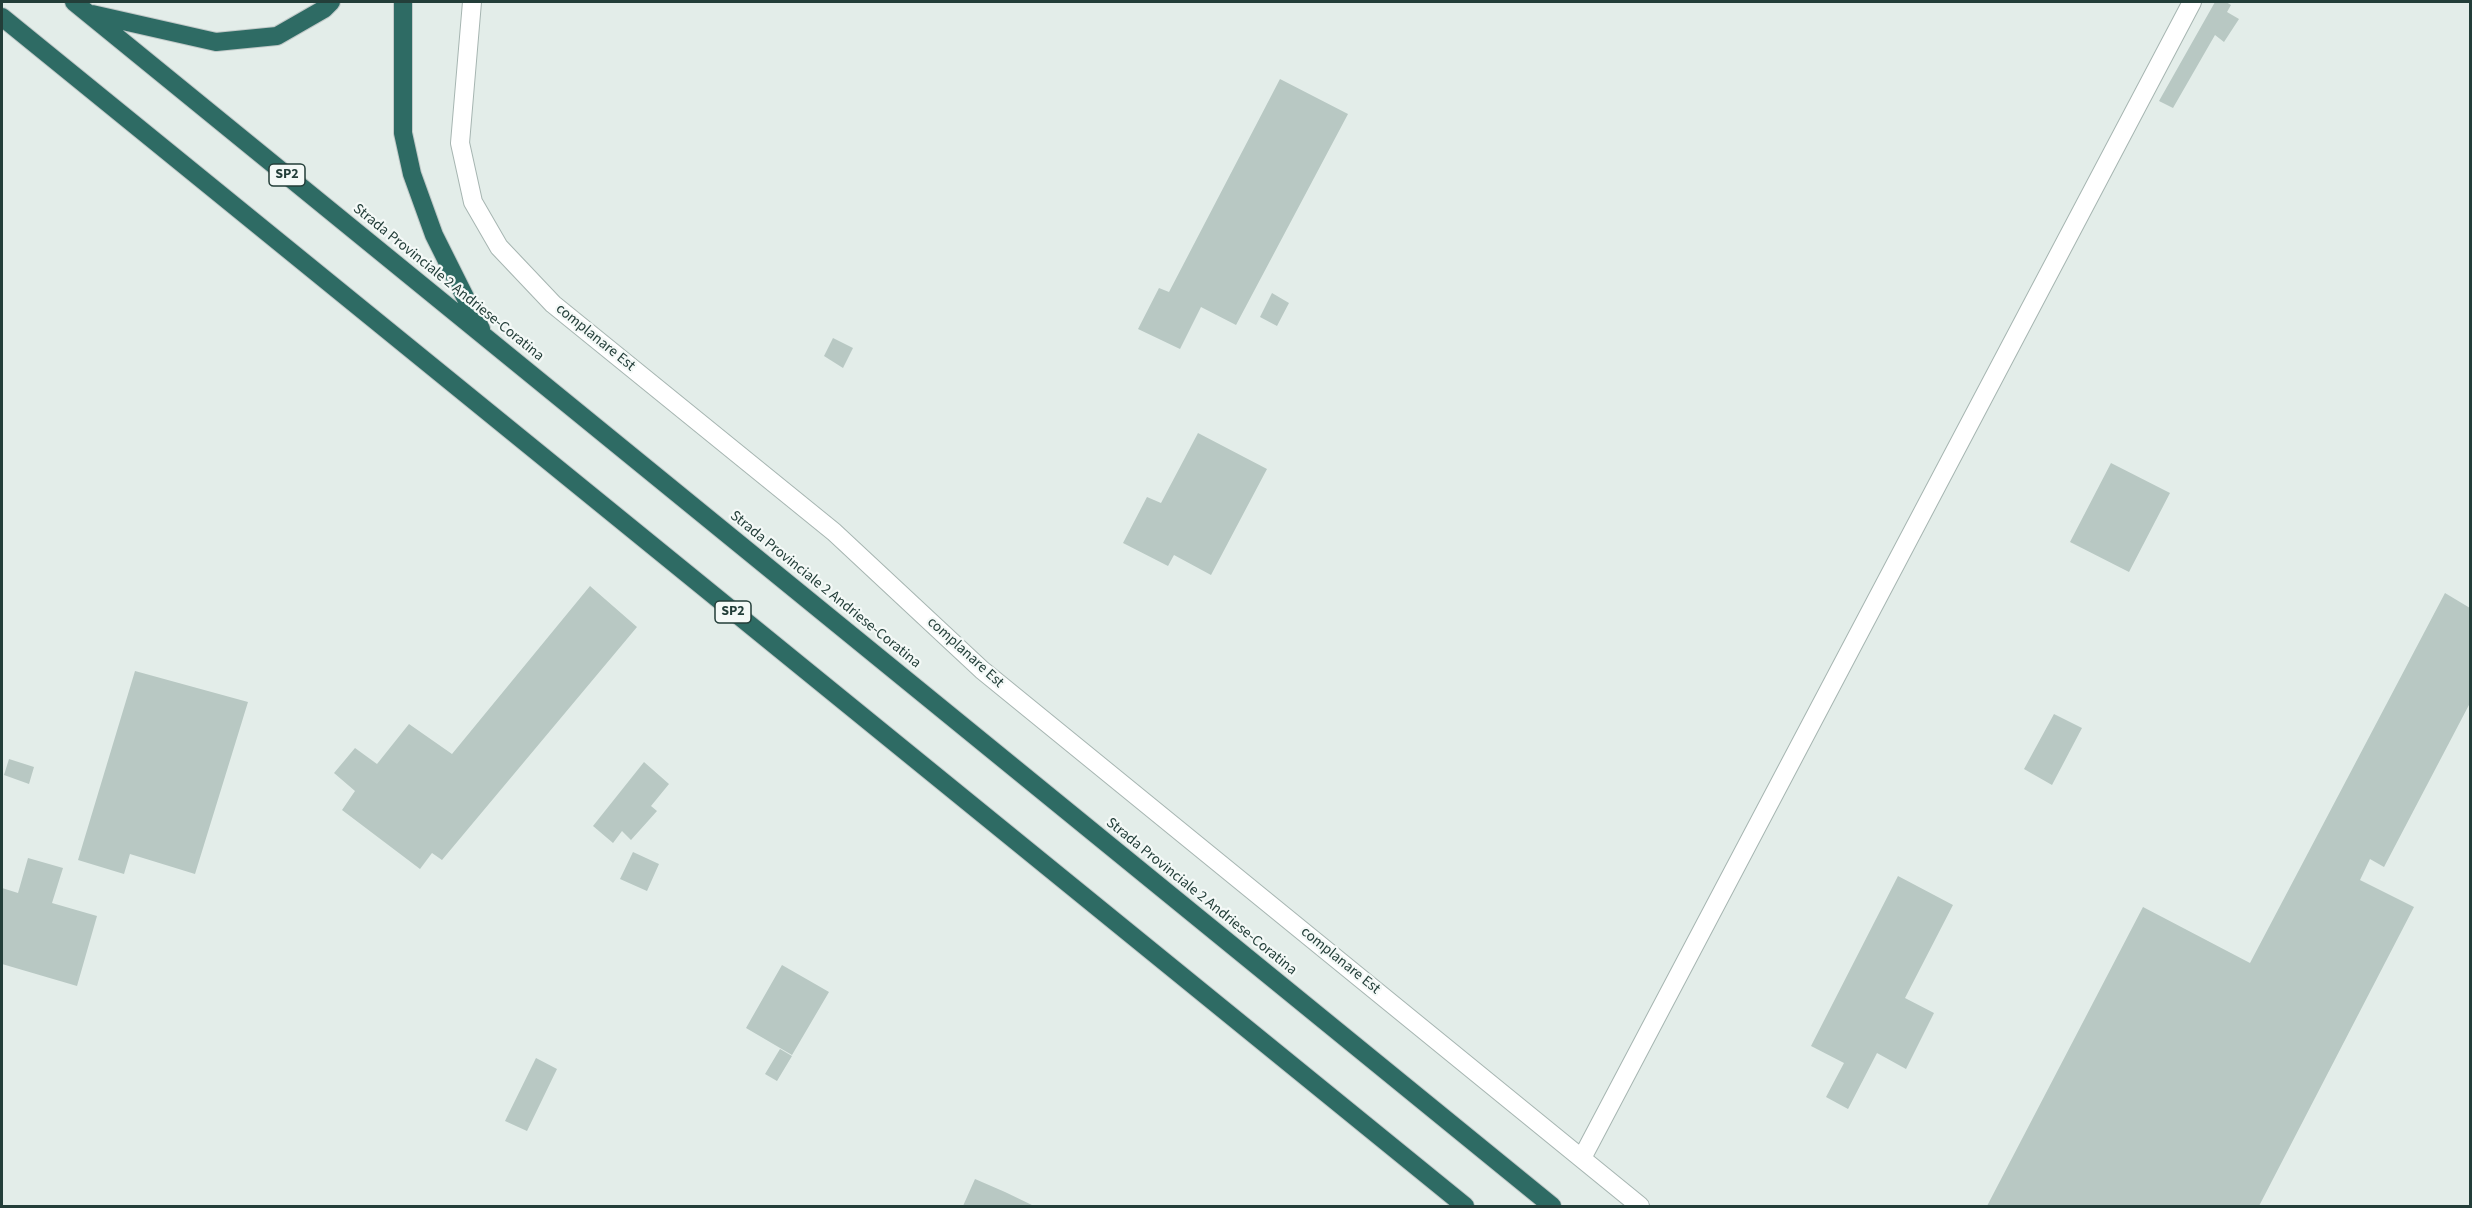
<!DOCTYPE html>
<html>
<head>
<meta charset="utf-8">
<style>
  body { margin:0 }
  #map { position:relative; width:2472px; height:1208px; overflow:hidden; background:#e3ede9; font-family:"Source Sans 3",sans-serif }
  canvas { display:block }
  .frame { position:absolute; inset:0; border:3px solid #233e39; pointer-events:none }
</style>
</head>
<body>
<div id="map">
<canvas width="2472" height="1208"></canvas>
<div class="frame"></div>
</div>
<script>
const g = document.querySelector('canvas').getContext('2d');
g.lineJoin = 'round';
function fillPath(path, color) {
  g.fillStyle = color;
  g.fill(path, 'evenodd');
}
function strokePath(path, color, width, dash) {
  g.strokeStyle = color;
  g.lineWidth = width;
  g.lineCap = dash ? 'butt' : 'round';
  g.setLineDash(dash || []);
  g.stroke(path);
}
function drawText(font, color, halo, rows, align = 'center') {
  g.font = font + ' "Source Sans 3",sans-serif';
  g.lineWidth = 4.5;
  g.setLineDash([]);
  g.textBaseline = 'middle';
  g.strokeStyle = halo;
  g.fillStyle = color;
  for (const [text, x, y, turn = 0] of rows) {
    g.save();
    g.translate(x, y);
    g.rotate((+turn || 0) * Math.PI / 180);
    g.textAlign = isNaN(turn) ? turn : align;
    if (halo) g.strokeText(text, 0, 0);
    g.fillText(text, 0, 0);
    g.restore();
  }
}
const building = new Path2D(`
  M2215 2H2226L2231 5 2227 12 2239 19 2224 42 2215 35 2173 108 2159 101Z
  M1280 79 1348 114 1236 325 1201 307 1180 349 1138 329 1159 288 1169 292Z
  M1272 293 1289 303 1277 326 1260 317Z
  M833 338 853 348 843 368 824 356Z
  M1198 433 1267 469 1211 575 1174 555 1168 566 1123 543 1147 497 1161 503Z
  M2111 463 2170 493 2129 572 2070 542Z
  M590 586 637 627 442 860 432 853 420 869 342 810 355 791 334 773 355 748 377 764 409 724 452 754Z
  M2445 593 2470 608V703L2384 867 2370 859 2360 880 2414 907 2259 1206H1987L2143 907 2250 963Z
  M135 671 248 702 195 874 130 854 124 874 78 860Z
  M2054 714 2082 728 2052 785 2024 769Z
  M9 759 34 767 29 784 4 775Z
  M644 762 669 784 651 806 657 811 631 840 622 831 613 843 593 826Z
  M633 852 659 864 647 891 620 879Z
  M28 858 63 868 52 903 97 916 77 986 2 964V888L18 893Z
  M1898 876 1953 905 1905 998 1934 1013 1906 1069 1877 1053 1848 1109 1826 1097 1844 1063 1811 1046Z
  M782 965 829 992 792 1055 746 1028Z
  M780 1049 792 1056 777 1081 765 1074Z
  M536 1058 557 1069 527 1131 505 1121Z
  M975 1179 1005 1192 1034 1206H963Z`);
const street = new Path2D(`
  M472 2 460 143 473 202 499 247 553 304 834 532 982 670 1640 1206
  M1582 1158 2192 2`);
const highway = new Path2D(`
  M74 2 1552 1206
  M403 2V133L412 174 434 235 481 329
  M92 14 216 42 277 36 324 9 331 2
  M2 17 1465 1206`);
const shields = [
  [287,175,36],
  [733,612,36]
];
const shieldNames = [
  ["SP2",287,175],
  ["SP2",733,612]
];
const streetNames = [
  ["Strada Provinciale 2 Andriese-Coratina",448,283,39],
  ["complanare Est",595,338,39],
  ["Strada Provinciale 2 Andriese-Coratina",825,590,39],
  ["complanare Est",965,653,42],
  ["Strada Provinciale 2 Andriese-Coratina",1201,897,39],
  ["complanare Est",1340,961,39]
];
fillPath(building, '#b8c8c3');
strokePath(street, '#a6b5b1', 20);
strokePath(highway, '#c1c9c8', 20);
strokePath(street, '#fff', 18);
strokePath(highway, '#2e6b64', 18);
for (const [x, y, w] of shields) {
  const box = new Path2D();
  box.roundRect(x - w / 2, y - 11, w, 22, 4.5);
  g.fillStyle = '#f4f9f7';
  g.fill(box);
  strokePath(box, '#233e39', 1.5);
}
drawText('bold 14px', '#233e39', null, shieldNames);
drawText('15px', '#233e39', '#f4f9f7', streetNames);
</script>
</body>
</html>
